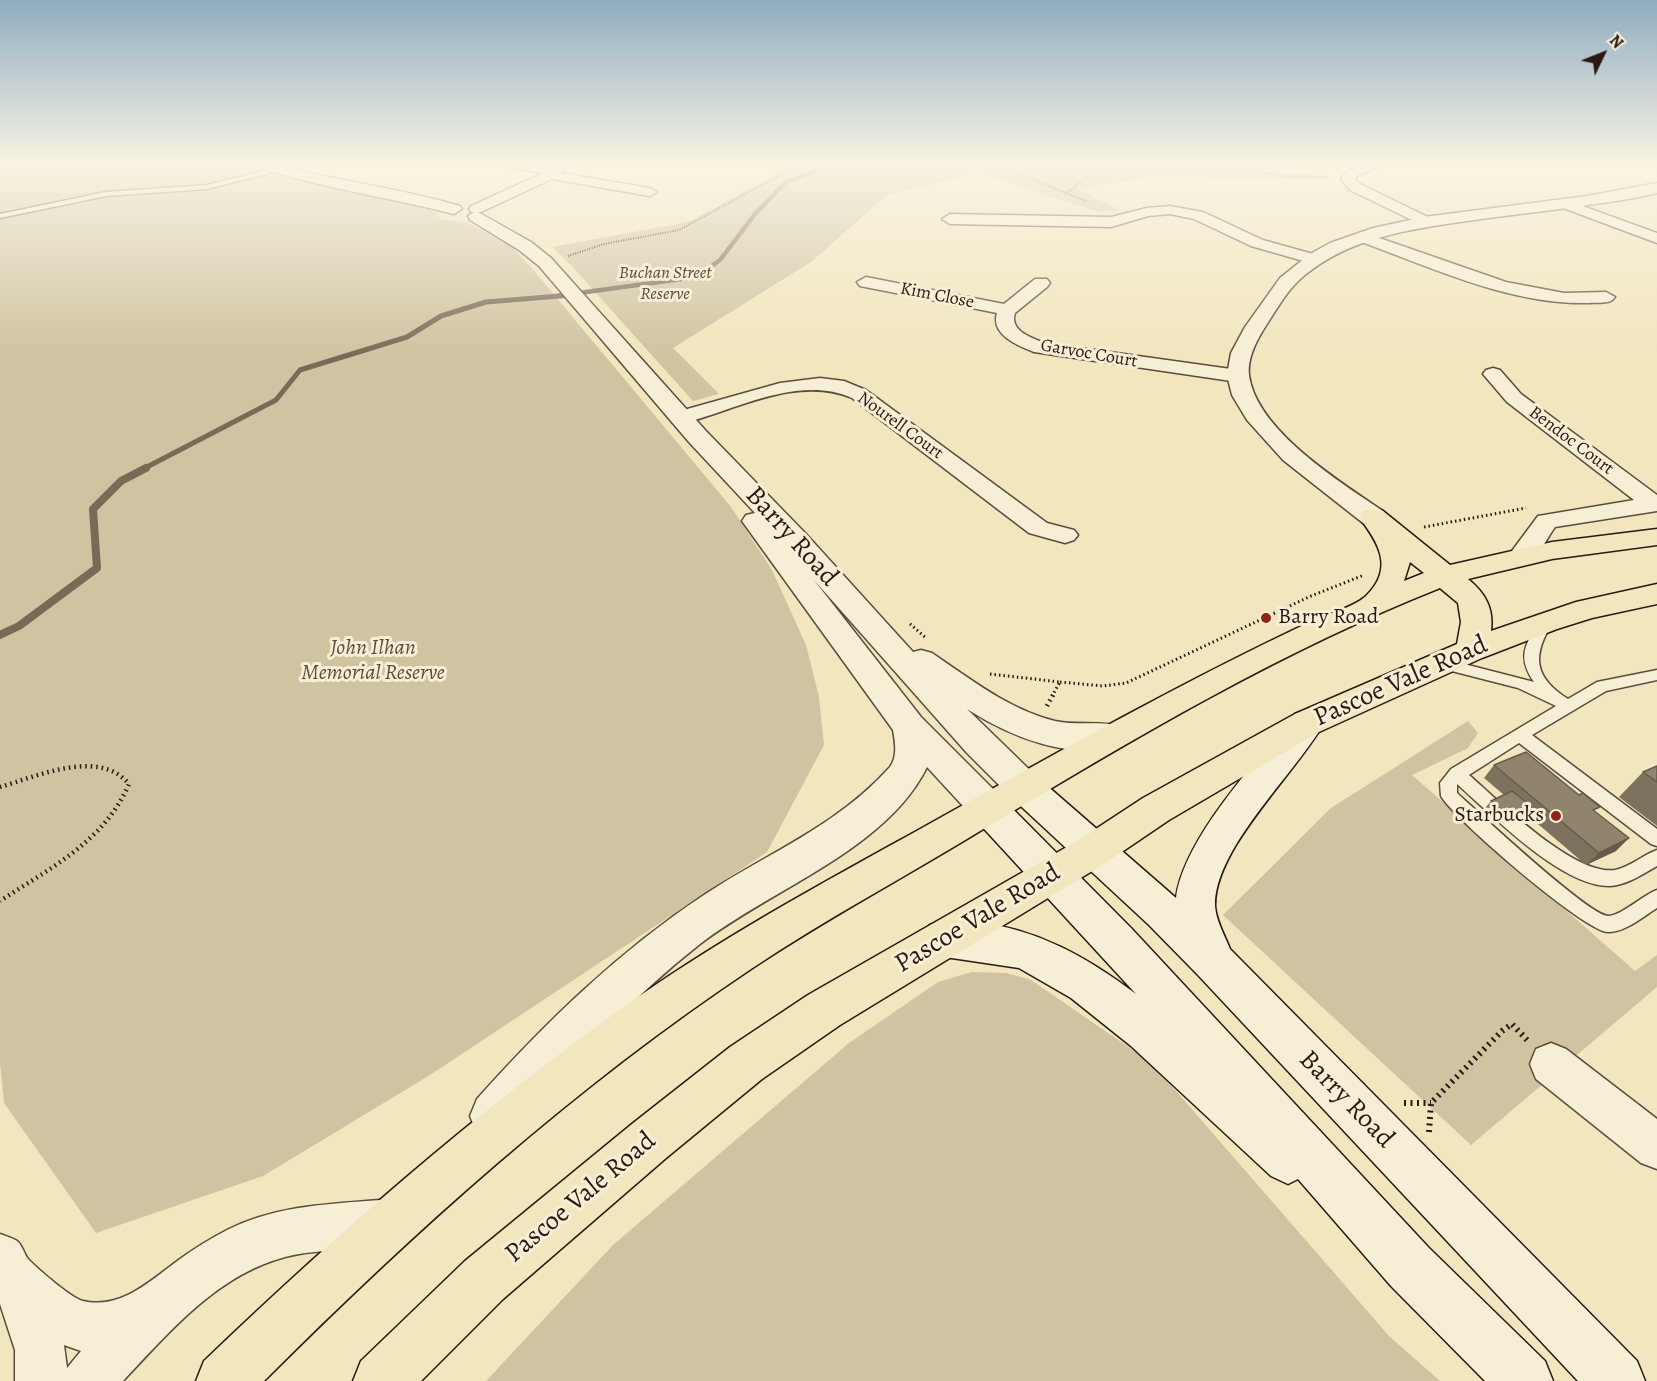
<!DOCTYPE html>
<html>
<head>
<meta charset="utf-8">
<style>
  body { margin:0 }
  #map { position:relative; width:1657px; height:1381px; overflow:hidden; background:#f1e6be; font-family:Alegreya,serif }
  canvas { display:block }
  .north { position:absolute; left:1573px; top:24px; width:60px; height:60px; -webkit-text-stroke:4px #f6efd5; paint-order:stroke; rotate:47deg; font-size:16px; font-weight:700; line-height:24px; text-align:center; color:#2a1913 }
  .north::after { content:''; display:block; margin:auto; width:21px; height:27px; background:#2a1913; clip-path:polygon(50% 0,100% 100%,50% 72%,0 100%) }
</style>
</head>
<body>
<div id="map">
<canvas width="1657" height="1381"></canvas>
<div class="north">N</div>
</div>
<script>
const g = document.querySelector('canvas').getContext('2d');
g.lineJoin = 'round';
function fillPath(path, color) {
  g.fillStyle = color;
  g.fill(path, 'evenodd');
}
function strokePath(path, color, width, dash) {
  g.strokeStyle = color;
  g.lineWidth = width;
  g.lineCap = dash ? 'butt' : 'round';
  g.setLineDash(dash || []);
  g.stroke(path);
}
function drawText(font, color, halo, rows, align = 'center') {
  g.font = font + ' Alegreya,serif';
  g.lineWidth = 6;
  g.setLineDash([]);
  g.textBaseline = 'middle';
  g.strokeStyle = halo;
  g.fillStyle = color;
  for (const [text, x, y, turn = 0] of rows) {
    g.save();
    g.translate(x, y);
    g.rotate((+turn || 0) * Math.PI / 180);
    g.textAlign = isNaN(turn) ? turn : align;
    if (halo) g.strokeText(text, 0, 0);
    g.fillText(text, 0, 0);
    g.restore();
  }
}
const green = new Path2D(`
  M0 163H246L305 181 424 207 437 213 440 219 466 222 511 246 531 267 731 507 772 570 806 645 819 697 824 745 767 852 430 1075 263 1176 96 1233 4 1103 0 1062Z
  M796 163H1255L1262 171 1331 176V180L1151 177 1078 189 1120 210 1099 212 977 173 887 195 811 262 673 348 719 394 693 401 569 263 552 247 688 222Z
  M1468 721 1478 733 1468 748 1412 775 1635 971 1657 955V987L1471 1145 1223 915 1331 808Z
  M972 972 1006 973 1031 980 1143 1057 1176 1091 1389 1336 1440 1381H486L613 1245 849 1043 938 982Z`);
const streamFar2 = new Path2D(`
  M557 296 696 277 720 260 755 214 785 183 835 163`);
const streamFar1 = new Path2D(`
  M143 469 276 400 300 370 407 337 441 316 486 302 572 295`);
const stream = new Path2D(`
  M0 635 19 626 97 568 93 509 121 481 146 468`);
const pathFar3 = new Path2D(`
  M113 163 149 166 194 163
  M1217 163 1257 172
  M1248 163C1269 180 1301 176 1327 177
  M160 173 171 165
  M1067 193 1085 179 1089 165
  M1086 201 1014 172 1006 164 1199 163
  M568 256 604 244 679 230 802 163`);
const pathFar2 = new Path2D(`
  M1424 527 1526 508
  M910 624 925 637
  M990 674 1060 682 1052 696
  M1060 682 1103 686 1126 683 1311 596 1364 575`);
const pathFar1 = new Path2D(`
  M1047 706 1053 695
  M0 787C38 776 99 748 129 784 104 842 50 868 0 901`);
const path = new Path2D(`
  M1404 1103H1431
  M1429 1132 1431 1103 1502 1031 1512 1024 1527 1040`);
const service = new Path2D(`
  M279 167 281 170 207 189 106 196 0 218V214L106 192 207 185Z
  M1546 617 1553 622C1532 655 1533 677 1568 699L1597 682 1657 670V680L1606 691 1532 735 1657 829V846L1651 844 1519 743 1469 775C1499 801 1574 876 1615 870 1630 867 1643 855 1657 850V866C1643 874 1627 885 1610 886 1562 887 1492 815 1457 784V793C1478 812 1588 915 1608 916 1621 916 1643 895 1657 890V908C1644 916 1624 933 1608 932 1585 932 1452 817 1441 796L1440 783 1451 769 1556 706 1518 688 1436 667 1434 663 1441 658 1534 682C1516 656 1526 643 1541 619Z`);
const minor = new Path2D(`
  M503 163 552 166 557 163H570L561 173 650 188 657 192 650 196 552 179 481 212H471L469 209 471 206 543 173 505 166Z
  M1369 163H1390L1358 175 1355 179 1360 184 1432 219 1435 222 1432 225H1422L1350 190 1341 179C1349 168 1356 167 1369 163Z
  M1563 199 1657 233V243L1558 206 1556 203Z
  M1170 206 1203 212 1263 240 1320 256 1322 259 1314 264 1251 246 1194 219 1170 214 1148 216 1111 227 950 224 942 219 950 214 1111 217 1147 208Z
  M1362 232 1506 282 1564 293 1606 292 1615 297C1610 305 1598 302 1589 303 1509 305 1431 267 1356 240L1354 237Z
  M866 277 1004 304 1035 279H1047L1050 283 1047 287 1015 313C1009 331 1032 338 1045 343L1238 370 1245 372 1248 376 1245 380 1238 382 1034 352C1019 346 990 335 997 313L860 286 857 282Z
  M1493 368 1500 370 1521 394 1657 495V511L1555 527C1543 544 1533 571 1510 565L1506 559 1538 516 1634 500 1507 402 1483 374 1486 370Z
  M820 378 844 381 866 390 1047 523 1074 530 1078 535 1074 540 1065 543 1029 533 852 398C798 374 734 411 681 424L673 423 670 418 673 413 780 383Z
  M1551 1043 1566 1049 1657 1119V1169L1641 1163 1536 1079 1530 1064 1536 1049Z
  M391 1199 408 1205 414 1222 408 1239C374 1252 335 1248 299 1254 224 1267 173 1328 123 1381H15V1350L0 1304V1234C5 1236 13 1238 17 1241 23 1246 24 1255 29 1260 39 1270 71 1298 83 1301 122 1310 152 1279 180 1259 195 1248 210 1239 227 1230 278 1204 335 1204 391 1199ZM64 1345 81 1351 67 1368Z`);
const tertiary = new Path2D(`
  M253 163C279 163 303 172 329 177 373 186 417 193 460 206L462 209 454 214C388 197 320 188 255 166Z
  M1657 183V193L1634 198C1583 207 1532 212 1481 219 1420 228 1356 234 1306 274 1289 287 1278 307 1267 324 1258 338 1247 357 1249 375 1256 430 1340 482 1383 511L1387 517 1383 523 1373 525 1363 523 1283 460 1247 420 1232 395 1227 375 1231 353 1245 327 1280 278 1310 254 1330 243 1373 228 1424 217 1587 196Z
  M476 211 531 242 551 258 706 431 806 534 913 652 921 650 932 653C970 679 1010 710 1055 721 1078 726 1102 720 1124 727L1129 736 1124 745C1071 762 1011 737 967 709L1037 777 1042 787 1037 797 1024 801 1011 797 967 753 814 580 921 717 1001 797 1007 808 1001 819 988 823 975 819 927 767C886 850 771 889 700 944 630 999 569 1065 511 1133L494 1140 477 1133 470 1116 477 1099C545 1023 618 952 704 895 769 852 836 827 890 767 898 756 895 742 893 730L742 521 746 515 755 513 688 441 539 266 519 250 470 220 468 216Z`);
const secondary = new Path2D(`
  M1307 710 1319 714 1324 723C1296 773 1214 848 1215 906 1216 921 1225 936 1230 949L1637 1361 1645 1381H1578L1198 975 1149 925 1011 797 1006 787 1011 777 1024 773 1037 777 1176 898C1184 838 1257 761 1295 714Z
  M988 793 1001 797 1131 928 1429 1248 1545 1361 1553 1381H1485L1391 1286 1298 1179 1288 1184 1271 1176 1131 1046 1071 998 1019 968 945 957 930 951 924 938 930 925C946 919 959 921 976 922 1037 929 1087 957 1136 994L975 819 969 808 975 797Z`);
const primary = new Path2D(`
  M1373 509 1383 511 1450 565 1552 542 1657 529V545L1552 559 1468 579C1485 593 1494 608 1491 631L1576 602 1657 584V604L1592 618 1557 629 1482 658 1319 732 1169 820 1107 862 840 1025 762 1079 666 1158 503 1299 421 1381H353L361 1361 465 1261 632 1124 730 1047 808 995 1079 840 1143 798 1295 714 1457 644 1461 622 1458 603 1440 588C1283 650 1134 738 990 825 911 874 828 917 751 969 574 1087 414 1231 264 1381H196L204 1361C336 1235 472 1115 621 1009 717 940 819 885 922 828 1051 756 1178 684 1312 621 1326 615 1356 606 1366 596 1395 568 1378 542 1359 517L1363 511ZM1410 562 1424 573 1404 581Z`);
const wall = new Path2D(`
  M1494 765 1579 795 1595 812 1616 851 1586 865 1525 813 1504 823 1486 807 1491 801 1504 795 1484 778Z
  M1657 766V826L1619 797 1643 772Z`);
const shadedWall = new Path2D(`
  M1531 806 1525 813 1504 823 1509 816Z
  M1629 838 1616 851 1586 865 1599 853Z`);
const building = new Path2D(`
  M1526 752 1579 795 1583 793 1600 807 1593 810 1629 838 1599 853 1494 765Z
  M1657 766V782L1643 772Z
  M1512 791 1531 806 1509 816 1491 801Z`);
const markers = [
  [1266,618,6,"#8f2418"],
  [1556,816,6,"#8f2418"]
];
const farParknames = [
  ["Buchan Street",665,274],
  ["Reserve",665,295]
];
const farStreetnames = [
  ["Kim Close",937,296,11],
  ["Garvoc Court",1089,354,10],
  ["Nourell Court",900,426,36],
  ["Bendoc Court",1571,441,37]
];
const poiNames = [
  ["Barry Road",1278,618],
  ["Starbucks",1544,816,"right"]
];
const parkNames = [
  ["John Ilhan",373,649],
  ["Memorial Reserve",373,674]
];
const nearStreetnames = [
  ["Barry Road",791,537,48],
  ["Pascoe Vale Road",1401,682,-24],
  ["Pascoe Vale Road",978,919,-31],
  ["Barry Road",1346,1100,46],
  ["Pascoe Vale Road",581,1198,-40]
];
fillPath(green, '#cfc3a1');
strokePath(streamFar2, '#796a57', 4.5);
strokePath(streamFar1, '#796a57', 5);
strokePath(stream, '#796a57', 8);
strokePath(service, '#5c4c3e', 3);
strokePath(minor, '#5c4c3e', 3);
strokePath(tertiary, '#5c4c3e', 3);
strokePath(secondary, '#2a1913', 3);
strokePath(primary, '#2a1913', 3);
strokePath(pathFar3, '#2a1913', 2, [1, 1.5]);
strokePath(pathFar2, '#2a1913', 3, [1.5, 3]);
strokePath(pathFar1, '#2a1913', 4.5, [1.5, 4]);
strokePath(path, '#2a1913', 6, [2, 4.5]);
fillPath(service, '#f6efd5');
fillPath(minor, '#f6efd5');
fillPath(tertiary, '#f6efd5');
fillPath(secondary, '#f6efd5');
fillPath(primary, '#f1e6be');
fillPath(wall, '#7d725d');
fillPath(shadedWall, '#665c4c');
fillPath(building, '#91846c');
strokePath(building, '#665c4c', 1.5);
const sky = g.createLinearGradient(0, 0, 0, 356);
sky.addColorStop(0, '#90acc0');
sky.addColorStop(0.46, '#f9f4e2');
sky.addColorStop(1, '#f9f4e200');
g.fillStyle = sky;
g.fillRect(0, 0, 1657, 356);
for (const [x, y, r, color] of markers) {
  const dot = new Path2D();
  dot.arc(x, y, r, 0, 2 * Math.PI);
  g.fillStyle = color;
  g.fill(dot);
  strokePath(dot, '#f6efd5', 2);
}
drawText('italic 18px', '#5c4c3e', '#f6efd5', farParknames);
drawText('18px', '#2a1913', '#f6efd5', farStreetnames);
drawText('22px', '#2a1913', '#f6efd5', poiNames, 'left');
drawText('italic 22px', '#5c4c3e', '#f6efd5', parkNames);
drawText('27px', '#2a1913', '#f6efd5', nearStreetnames);
</script>
</body>
</html>
